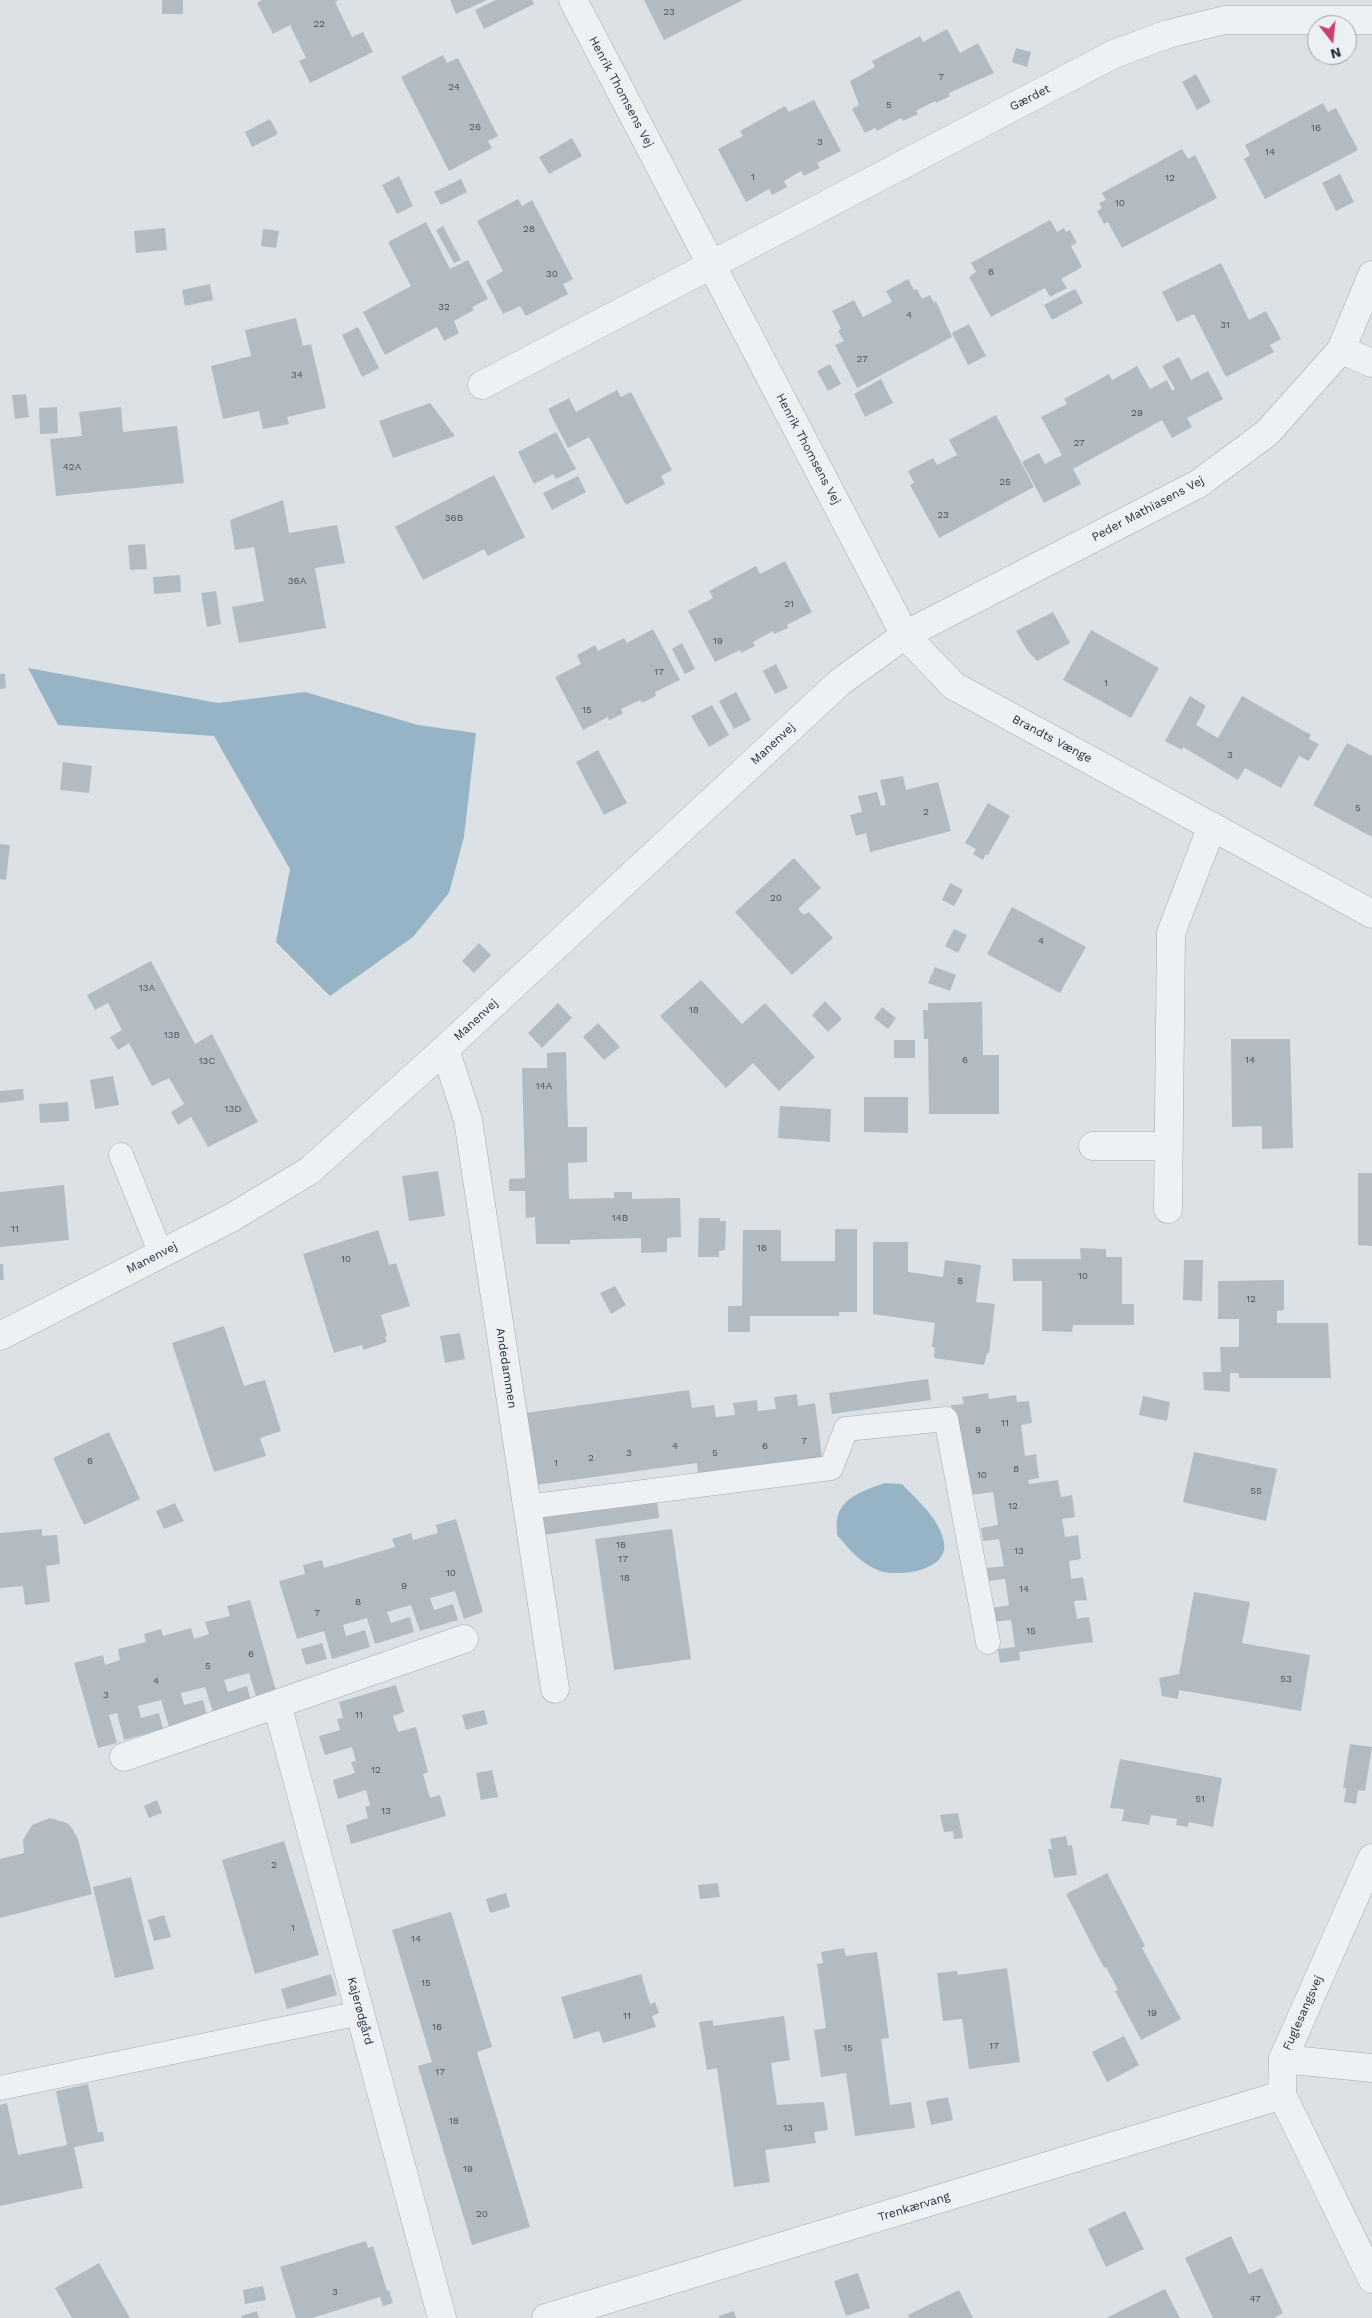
<!DOCTYPE html>
<html>
<head>
<meta charset="utf-8">
<style>
  body { margin:0 }
  #map { position:relative; width:1372px; height:2318px; overflow:hidden; background:#dce1e6; font-family:"Work Sans",sans-serif }
  canvas { display:block }
  .north { position:absolute; left:1307px; top:15px; width:50px; height:50px; box-sizing:border-box; background:#ebf0f4; border:1px solid #9ca4aa; border-radius:50%; rotate:164deg; font-size:14px; font-weight:700; line-height:20px; text-align:center; color:#26313c }
  .north::after { content:''; display:block; margin:auto; width:18px; height:22px; background:#cb4067; clip-path:polygon(50% 0,100% 100%,50% 72%,0 100%) }
</style>
</head>
<body>
<div id="map">
<canvas width="1372" height="2318"></canvas>
<div class="north">N</div>
</div>
<script>
const g = document.querySelector('canvas').getContext('2d');
g.lineJoin = 'round';
function fillPath(path, color) {
  g.fillStyle = color;
  g.fill(path, 'evenodd');
}
function strokePath(path, color, width, dash) {
  g.strokeStyle = color;
  g.lineWidth = width;
  g.lineCap = dash ? 'butt' : 'round';
  g.setLineDash(dash || []);
  g.stroke(path);
}
function drawText(font, color, halo, rows, align = 'center') {
  g.font = font + ' "Work Sans",sans-serif';
  g.lineWidth = 4.5;
  g.setLineDash([]);
  g.textBaseline = 'middle';
  g.strokeStyle = halo;
  g.fillStyle = color;
  for (const [text, x, y, turn = 0] of rows) {
    g.save();
    g.translate(x, y);
    g.rotate((+turn || 0) * Math.PI / 180);
    g.textAlign = isNaN(turn) ? turn : align;
    if (halo) g.strokeText(text, 0, 0);
    g.fillText(text, 0, 0);
    g.restore();
  }
}
const water = new Path2D(`
  M28 668 218 703 305 692 418 725 476 733 464 837 449 893 413 937 330 996 276 942 290 869 214 736 58 725Z
  M885 1483 902 1484C918 1501 939 1518 944 1542 949 1571 899 1577 880 1571 861 1564 850 1550 837 1535 837 1529 836 1520 838 1515 844 1496 868 1489 885 1483Z`);
const building = new Path2D(`
  M162 0H183V14H162Z
  M262 0H339L335 2 352 37 363 32 373 52 310 83 299 61 306 58 290 25 273 34 257 3Z
  M450 0H487L456 14Z
  M496 0H532L534 4 484 29 475 10Z
  M644 0H743L664 40Z
  M947 29 960 53 978 43 994 73 949 93 950 96 936 103 935 101 916 111 918 114 903 121 901 118 877 131 875 128 865 133 852 109 859 105 850 81 875 67 872 61 920 36 923 42Z
  M1016 48 1031 52 1027 67 1012 62Z
  M443 55 447 63 458 58 498 136 488 141 492 148 449 171 401 77Z
  M1196 74 1211 102 1197 110 1182 82Z
  M814 100 841 151 817 163 820 168 804 176 801 171 784 181 787 187 772 195 769 189 746 202 718 149 743 136 740 131 785 106 789 112Z
  M1323 103 1328 112 1336 108 1358 150 1265 199 1244 159 1250 155 1245 145Z
  M270 119 278 134 252 147 245 132Z
  M572 138 582 156 549 174 539 157Z
  M1182 149 1188 159 1195 155 1217 198 1122 248 1108 222 1104 224 1097 211 1102 208 1099 203 1106 200 1102 193Z
  M1340 174 1354 202 1336 211 1322 183Z
  M399 176 413 206 397 214 382 185Z
  M461 179 467 192 441 205 434 192Z
  M518 199 522 206 532 200 573 279 563 284 568 294 526 316 520 306 503 314 486 281 503 271 477 221Z
  M1050 220 1057 232 1064 228 1066 232 1070 230 1077 243 1071 246 1082 267 1061 279 1067 288 1050 297 1045 288 991 317 969 277 976 272 971 263Z
  M426 222 450 269 468 260 488 299 472 307 474 310 454 321 459 333 444 341 437 327 385 355 363 312 411 286 388 242Z
  M443 226 461 260 454 263 436 230Z
  M165 228 167 250 136 253 134 231Z
  M263 229 279 231 276 248 261 246Z
  M1221 263 1249 320 1266 311 1281 339 1270 345 1274 352 1226 377 1194 314 1177 322 1162 292Z
  M908 279 914 290 917 289 922 299 930 295 934 303 936 301 952 337 857 388 835 345 844 341 838 331 841 329 832 311 854 300 863 317 892 302 886 291Z
  M210 284 213 300 185 306 182 290Z
  M1075 289 1083 303 1052 320 1044 305Z
  M296 318 303 346 311 344 326 408 287 417 289 424 263 429 259 411 223 419 211 366 251 356 245 330Z
  M969 324 986 356 968 365 952 333Z
  M358 327 379 368 362 377 342 335Z
  M1179 357 1191 380 1208 371 1223 399 1187 418 1192 427 1172 438 1162 420 1073 469 1081 484 1044 503 1022 462 1039 453 1045 464 1062 455 1041 417 1067 404 1064 399 1109 374 1112 380 1137 366 1150 389 1167 380 1172 391 1175 389 1162 366Z
  M830 364 841 384 828 391 817 371Z
  M881 379 893 403 865 417 854 394Z
  M617 390 621 397 631 392 672 470 661 476 665 484 626 505 589 437 568 448 548 409 569 398 576 412Z
  M26 394 29 417 15 419 12 395Z
  M430 403 455 436 393 458 379 421Z
  M57 407 58 433 40 434 39 408Z
  M121 407 123 432 177 426 184 483 56 496 50 439 82 436 79 412Z
  M996 415 1034 487 939 538 910 485 914 483 908 471 933 458 937 465 957 455 949 440Z
  M556 432 576 469 556 479 553 474 534 484 518 452Z
  M494 475 525 537 488 556 484 549 423 580 395 527Z
  M578 476 586 492 552 510 543 493Z
  M283 500 289 533 337 525 345 563 315 568 326 628 239 643 232 607 264 601 254 547 235 550 230 520Z
  M145 544 147 569 130 570 128 545Z
  M785 561 812 612 787 625 788 628 774 634 773 631 753 642 755 646 741 653 740 650 715 662 688 611 713 598 709 591 756 566 760 574Z
  M180 575 181 592 154 594 153 577Z
  M216 591 221 624 207 627 201 593Z
  M1053 612 1070 643 1037 661 1027 650 1016 631Z
  M653 629 680 680 655 692 656 696 642 703 640 700 621 709 623 713 609 721 608 717 583 730 555 677 581 664 577 655 595 645 598 651 624 638 627 643Z
  M1091 630 1159 668 1131 718 1063 680Z
  M682 643 695 669 685 674 672 649Z
  M776 664 788 688 775 694 763 671Z
  M0 674H5L6 688 0 689Z
  M736 692 751 720 734 729 719 701Z
  M1190 696 1206 706 1196 725 1218 738 1242 696 1311 735 1309 739 1319 744 1309 761 1299 756 1281 788 1245 768 1238 780 1183 747 1182 750 1165 741Z
  M712 705 729 735 709 747 691 716Z
  M1347 743 1372 756V837L1313 805Z
  M598 750 627 803 604 815 576 762Z
  M63 762 92 766 89 793 60 790Z
  M903 776 906 790 938 782 951 831 870 852 866 833 856 836 850 815 862 812 858 796 877 792 881 806 886 805 880 780Z
  M988 803 1010 816 988 855 986 854 983 860 973 854 976 849 965 843Z
  M0 844 10 845 6 880 0 879Z
  M794 858 821 888 798 909 804 915 809 912 833 938 792 975 735 912Z
  M950 883 963 890 954 906 942 900Z
  M1012 907 1086 947 1060 993 987 954Z
  M954 929 967 935 958 953 945 946Z
  M479 943 491 955 474 973 462 961Z
  M151 961 195 1044 212 1034 258 1122 208 1147 191 1117 178 1125 171 1112 184 1104 169 1078 152 1086 129 1043 118 1050 110 1037 122 1030 108 1003 95 1010 87 995Z
  M935 967 956 975 950 991 928 983Z
  M701 980 742 1024 765 1003 815 1057 779 1091 753 1063 726 1088 660 1016Z
  M825 1001 842 1019 828 1032 812 1015Z
  M982 1002 983 1055H999V1114H929L928 1039H924L923 1010H928V1003Z
  M558 1003 572 1018 542 1048 528 1033Z
  M882 1007 896 1018 888 1029 874 1018Z
  M598 1023 620 1047 604 1060 583 1037Z
  M1231 1039H1290L1293 1148 1262 1149V1126L1232 1127Z
  M894 1040H915V1058H894Z
  M566 1052 568 1127H587V1162L568 1163 569 1199 614 1198V1192H632V1199L680 1198 681 1237 667 1238V1252L641 1253V1238L570 1240V1244H536L535 1217 526 1218 525 1191H509V1179L525 1178 522 1068H547V1053Z
  M113 1076 119 1105 95 1109 90 1080Z
  M23 1089 24 1100 0 1103V1091Z
  M864 1097H908V1133L864 1132Z
  M68 1102 69 1121 40 1123 39 1104Z
  M780 1106 831 1109 830 1142 778 1138Z
  M438 1171 445 1216 409 1221 402 1176Z
  M1358 1173H1372V1246L1358 1245Z
  M64 1185 69 1240 0 1247V1192Z
  M699 1218H720V1221H726L725 1250 719 1251V1257H698Z
  M835 1229H857V1312H839V1316H750V1332H728V1306H742L743 1230H781V1261H835Z
  M378 1230 389 1265 396 1263 410 1306 381 1315 387 1336 385 1337 387 1342 363 1350 362 1345 334 1353 303 1254Z
  M873 1242H908V1272L943 1277 945 1260 981 1265 976 1302 995 1304 989 1353H987L984 1365 934 1358 935 1347H932L935 1323 873 1314Z
  M1080 1248 1106 1249V1257H1122V1304H1134V1325H1073L1072 1332 1042 1331V1281H1013L1012 1259H1081Z
  M1184 1260H1203L1202 1301 1183 1300Z
  M0 1264H3L4 1280H0Z
  M1284 1280V1310L1277 1311V1323H1328L1331 1378H1239V1373H1230V1392L1204 1390 1203 1372H1221L1220 1347H1239V1319H1218V1281Z
  M615 1286 626 1305 611 1314 600 1293Z
  M224 1326 244 1386 265 1380 281 1431 260 1438 266 1456 214 1472 172 1343Z
  M460 1333 465 1359 445 1363 440 1336Z
  M928 1379 931 1400 832 1414 829 1393Z
  M689 1390 692 1408 714 1405 716 1417 735 1415 733 1403 757 1400 758 1411 776 1409 774 1397 797 1394 798 1406 815 1403 822 1457 698 1474 697 1463 535 1485 526 1413Z
  M988 1393 989 1399 1016 1395 1017 1402 1029 1401 1032 1423 1021 1425 1025 1456 1036 1454 1039 1478 1028 1480 1029 1484 1058 1480 1061 1497 1072 1495 1075 1517 1062 1519 1065 1537 1078 1535 1081 1559 1069 1561 1071 1579 1083 1577 1087 1600 1074 1601 1077 1619 1089 1617 1093 1642 1019 1652 1020 1660 1000 1663 998 1649 1015 1647 1011 1620 994 1622 992 1608 1009 1605 1005 1579 989 1581 987 1568 1004 1566 999 1539 983 1541 981 1528 998 1525 993 1492 964 1496 951 1405 964 1404 962 1397Z
  M1143 1396 1170 1402 1167 1421 1139 1415Z
  M109 1432 140 1499 84 1525 53 1458Z
  M1194 1452 1277 1469 1266 1521 1183 1502Z
  M657 1500 659 1518 543 1535 540 1517Z
  M175 1503 184 1521 164 1529 156 1511Z
  M456 1519 483 1612 464 1619 455 1591 430 1598 434 1610 453 1604 458 1620 420 1631 411 1605 387 1612 391 1623 410 1617 414 1632 375 1644 367 1618 343 1625 346 1636 365 1630 370 1647 332 1659 324 1631 297 1639 279 1581 305 1574 303 1565 322 1560 324 1568 395 1547 392 1539 411 1533 413 1540 438 1533 436 1525Z
  M42 1529V1536L57 1535 60 1564 46 1566 50 1602 25 1605 23 1586 0 1588V1533Z
  M672 1529 691 1659 614 1670 595 1539Z
  M1194 1592 1250 1602 1242 1643 1310 1655 1301 1711 1179 1690 1178 1699 1162 1696 1159 1678 1179 1674Z
  M250 1600 277 1694 257 1700 249 1673 224 1680 228 1692 247 1686 251 1701 213 1712 205 1687 181 1693 184 1705 203 1700 207 1716 169 1727 161 1700 138 1706 141 1718 159 1713 163 1729 124 1740 117 1713 109 1715 117 1743 98 1748 74 1663 103 1655 105 1665 120 1660 118 1649 146 1642 144 1634 161 1629 163 1636 191 1628 194 1639 209 1634 205 1622 230 1616 227 1606Z
  M322 1643 327 1659 306 1665 301 1649Z
  M396 1685 404 1712 393 1716 398 1732 416 1727 428 1772 423 1774 430 1798 440 1795 446 1816 351 1844 346 1825 368 1818 365 1807 370 1805 366 1790 338 1799 333 1780 355 1773 351 1762 356 1761 352 1747 325 1755 319 1736 340 1730 337 1719 343 1718 339 1702Z
  M484 1710 488 1724 466 1730 462 1715Z
  M1350 1744 1372 1747 1365 1791 1358 1790 1356 1804 1344 1802 1346 1788H1343Z
  M1120 1759 1222 1778 1213 1827 1189 1822 1188 1827 1176 1825 1177 1819 1151 1815 1149 1825 1122 1821 1124 1809 1110 1808Z
  M492 1770 498 1797 481 1800 476 1773Z
  M157 1800 162 1813 149 1818 144 1806Z
  M958 1813 963 1838 954 1839 953 1831 944 1832 940 1815Z
  M50 1818 67 1823 72 1828 78 1839 92 1894 0 1918V1859L24 1853 23 1840 32 1825Z
  M1066 1836 1068 1846 1072 1845 1077 1875 1054 1878 1048 1849H1052L1050 1839Z
  M284 1841 319 1955 255 1974 222 1860Z
  M1107 1873 1145 1946 1142 1948 1181 2019 1141 2040 1115 1991 1118 1990 1106 1967 1104 1968 1066 1894Z
  M131 1877 154 1969 115 1978 93 1887Z
  M718 1883 720 1897 700 1899 698 1885Z
  M506 1893 510 1907 490 1913 486 1899Z
  M451 1912 492 2047 477 2052 530 2227 472 2245 418 2066 432 2062 392 1930Z
  M164 1915 171 1937 154 1941 148 1920Z
  M844 1948 846 1956 877 1952 889 2038 881 2039 890 2105 911 2102 915 2128 855 2136 846 2073 821 2077 814 2030 826 2028 817 1964 823 1963 821 1952Z
  M1007 1968 1020 2062 969 2069 962 2019 943 2021 937 1973 957 1971 958 1975Z
  M331 1974 337 1995 287 2009 281 1989Z
  M641 1974 650 2004 655 2002 659 2013 652 2016 656 2027 603 2043 599 2031 574 2039 561 1997Z
  M784 2016 790 2060 771 2063 777 2105 824 2102 828 2130 814 2132 816 2143 765 2150 770 2182 734 2187 717 2068 707 2070 699 2022 713 2020V2026Z
  M1124 2036 1139 2065 1107 2082 1092 2052Z
  M88 2084 98 2132H103L104 2141 74 2147 83 2188 0 2206V2105L7 2103 18 2155 67 2145 56 2091Z
  M948 2097 953 2120 931 2125 926 2101Z
  M1125 2211 1144 2249 1106 2267 1088 2229Z
  M1231 2236 1249 2274 1262 2268 1283 2313 1274 2318H1213L1185 2258Z
  M366 2241 368 2248 373 2246 387 2291 389 2290 393 2303 383 2306 380 2297 312 2318H296L280 2267Z
  M99 2263 130 2318H72L55 2288Z
  M858 2273 870 2308 846 2316 834 2281Z
  M263 2286 266 2300 245 2304 243 2290Z
  M1165 2289 1180 2318H1106Z
  M959 2290 973 2318H909L908 2315Z
  M257 2311 259 2318H242L241 2316Z
  M734 2311 736 2318H719V2316Z`);
const service = new Path2D(`
  M121 1155 161 1254
  M527 1507 831 1468 846 1429 946 1419 988 1642
  M0 2088 360 2013`);
const minor = new Path2D(`
  M573 0 905 635 954 686 1372 914
  M1341 350 1372 363
  M482 385 1114 54 1168 34 1225 20H1372
  M445 1049 468 1120 555 1689
  M1093 1146H1169
  M1168 1209 1171 933 1212 826
  M0 1336 231 1218 309 1171 445 1049 840 682 905 635 1198 484 1267 433 1341 350 1372 275
  M277 1704 442 2318
  M124 1757 464 1639
  M1372 1858 1283 2059 1282 2095 1372 2279
  M1283 2059 1372 2068
  M546 2318 1282 2095`);
const numberNames = [
  ["23",669,12],
  ["22",319,24],
  ["7",941,77],
  ["24",454,87],
  ["5",889,105],
  ["26",475,127],
  ["16",1316,128],
  ["3",820,142],
  ["14",1270,152],
  ["1",753,177],
  ["12",1170,178],
  ["10",1120,203],
  ["28",529,229],
  ["6",991,272],
  ["30",552,274],
  ["32",444,307],
  ["4",909,315],
  ["31",1225,325],
  ["27",862,359],
  ["34",297,375],
  ["29",1137,413],
  ["27",1079,443],
  ["42A",72,467],
  ["25",1005,482],
  ["23",943,515],
  ["36B",454,518],
  ["36A",297,581],
  ["21",789,604],
  ["19",718,641],
  ["17",659,672],
  ["1",1106,683],
  ["15",587,710],
  ["3",1230,755],
  ["5",1358,808],
  ["2",926,812],
  ["20",776,898],
  ["4",1041,941],
  ["13A",147,988],
  ["18",694,1010],
  ["13B",172,1035],
  ["6",965,1060],
  ["14",1250,1060],
  ["13C",207,1061],
  ["14A",544,1086],
  ["13D",233,1109],
  ["14B",620,1218],
  ["11",15,1229],
  ["16",762,1248],
  ["10",346,1259],
  ["10",1083,1276],
  ["8",960,1281],
  ["12",1251,1299],
  ["11",1005,1423],
  ["9",978,1430],
  ["7",804,1441],
  ["4",675,1446],
  ["6",765,1446],
  ["3",629,1453],
  ["5",715,1453],
  ["2",591,1458],
  ["6",90,1461],
  ["1",556,1463],
  ["8",1016,1469],
  ["10",982,1475],
  ["55",1256,1491],
  ["12",1013,1506],
  ["16",621,1545],
  ["13",1019,1551],
  ["17",623,1559],
  ["10",451,1573],
  ["18",625,1578],
  ["9",404,1586],
  ["14",1024,1589],
  ["8",358,1602],
  ["7",317,1613],
  ["15",1031,1631],
  ["6",251,1654],
  ["5",208,1666],
  ["53",1286,1679],
  ["4",156,1681],
  ["3",106,1695],
  ["11",359,1715],
  ["12",376,1770],
  ["51",1200,1799],
  ["13",386,1811],
  ["2",274,1865],
  ["1",293,1928],
  ["14",416,1939],
  ["15",426,1983],
  ["19",1152,2013],
  ["11",627,2016],
  ["16",437,2027],
  ["17",994,2046],
  ["15",848,2048],
  ["17",440,2072],
  ["18",454,2121],
  ["13",788,2128],
  ["19",468,2169],
  ["20",482,2214],
  ["3",335,2292],
  ["47",1255,2299]
];
const streetNames = [
  ["Henrik Thomsens Vej",621,92,62],
  ["Gærdet",1030,98,-27],
  ["Henrik Thomsens Vej",808,449,62],
  ["Peder Mathiasens Vej",1148,509,-28],
  ["Brandts Vænge",1052,739,28],
  ["Manenvej",773,744,-43],
  ["Manenvej",476,1020,-43],
  ["Manenvej",152,1258,-27],
  ["Andedammen",506,1368,81],
  ["Kajerødgård",360,2011,75],
  ["Fuglesangsvej",1303,2013,-66],
  ["Trenkærvang",914,2207,-17]
];
fillPath(water, '#96b4c6');
fillPath(building, '#b3bbc2');
strokePath(service, '#a2a9b0', 25);
strokePath(minor, '#a2a9b0', 29);
strokePath(service, '#eef1f4', 24);
strokePath(minor, '#eef1f4', 28);
drawText('10px', '#49545e', null, numberNames);
drawText('12px', '#26313c', '#ebf0f4', streetNames);
</script>
</body>
</html>
